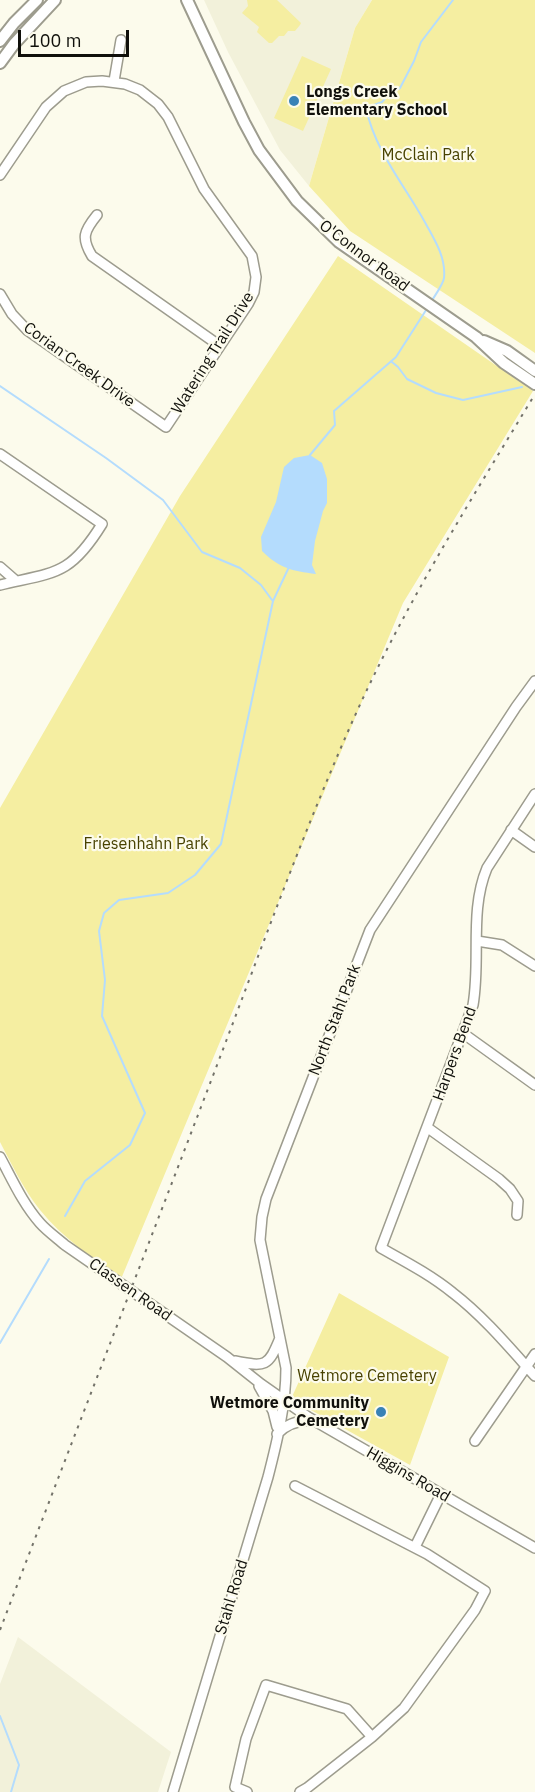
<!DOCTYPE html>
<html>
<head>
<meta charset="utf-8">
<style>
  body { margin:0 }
  #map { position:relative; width:535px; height:1792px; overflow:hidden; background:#fcfbec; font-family:"IBM Plex Sans",sans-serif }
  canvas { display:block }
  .scale { position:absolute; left:18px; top:30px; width:111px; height:27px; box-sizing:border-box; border:3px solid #10100b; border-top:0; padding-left:8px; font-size:18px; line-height:21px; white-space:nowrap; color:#10100b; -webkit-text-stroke:4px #fcfbec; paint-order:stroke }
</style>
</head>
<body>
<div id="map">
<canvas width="535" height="1792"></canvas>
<div class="scale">100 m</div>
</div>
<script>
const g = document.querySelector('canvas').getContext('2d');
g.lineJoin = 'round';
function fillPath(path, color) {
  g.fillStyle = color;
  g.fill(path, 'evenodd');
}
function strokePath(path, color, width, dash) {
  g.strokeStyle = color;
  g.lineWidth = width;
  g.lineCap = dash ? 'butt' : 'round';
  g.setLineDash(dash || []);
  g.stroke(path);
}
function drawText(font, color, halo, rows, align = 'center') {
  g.font = font + ' "IBM Plex Sans",sans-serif';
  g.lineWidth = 4.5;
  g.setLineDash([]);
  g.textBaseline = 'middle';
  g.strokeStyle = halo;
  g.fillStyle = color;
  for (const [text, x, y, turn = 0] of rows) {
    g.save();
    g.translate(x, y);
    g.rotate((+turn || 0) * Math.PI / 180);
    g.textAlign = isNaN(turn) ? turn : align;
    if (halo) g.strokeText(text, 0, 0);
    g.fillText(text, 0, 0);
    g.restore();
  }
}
const built = new Path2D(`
  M204 0H372L355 28 309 186 280 150 228 52Z
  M18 1637 171 1752 158 1792H0V1684Z`);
const green = new Path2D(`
  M247 0H277L301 23 300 25 295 31H288L284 36H279L272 43H269L257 32 259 27 242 13 248 6Z
  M372 0H535V353L350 231 309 186 355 28Z
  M302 56 331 69 303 131 274 118Z
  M338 256 533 391 403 603 121 1279C92 1258 63 1238 40 1210 24 1190 12 1165 0 1142V808L180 496Z
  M339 1293 449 1357 410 1465 291 1399Z`);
const water = new Path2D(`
  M310 455 322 463 327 479V503L323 511 315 541 312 565 316 574C292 571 279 568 262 551L261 537 276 502 284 467 294 458Z`);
const stream = new Path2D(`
  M431 302C435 295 443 285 444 278 446 259 436 242 427 226 407 188 375 152 366 108L382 102 390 93 400 88 414 61 421 42 453 0
  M392 362 398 367 407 379 436 393 463 400 522 387
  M0 386 106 458 163 500 202 552 240 568 261 585 272 600
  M310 455 335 425 334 411 396 357 428 307
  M65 1216 85 1181 130 1145 145 1113 102 1016 105 980 99 931 104 913 119 900 168 893 195 875 221 844 273 601 289 567
  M0 1343 49 1259
  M0 1716 19 1765 11 1792`);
const minor = new Path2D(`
  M114 81 121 40
  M0 175 46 107 64 91 86 82 102 81 125 84 140 90 158 104 168 117 204 189 252 256 256 277 254 292 248 304 166 427 27 330 12 314 0 294
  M97 215C84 231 81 238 92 256L220 346
  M0 454 102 524C70 576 55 572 0 585
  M0 567 16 581
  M535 794 487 868C469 911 481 959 473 1005L381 1248C406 1262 431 1275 453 1293 483 1316 509 1347 535 1376
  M511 830 535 847
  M477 941 502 945 535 966
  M464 1034 535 1085
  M428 1128 499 1179 510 1189 518 1201 517 1215
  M0 1157C12 1179 23 1204 40 1223 47 1231 57 1238 65 1245L227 1357 261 1384 308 1417 535 1548
  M235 1361C266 1367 268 1367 280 1338
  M259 1386 273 1411 277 1427
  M277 1434C287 1424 298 1420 312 1421
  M475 1441 535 1354
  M295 1486 427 1554 485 1591 475 1610 404 1708 372 1737 307 1788 300 1792
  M415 1547 441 1494
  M173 1792 268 1477C277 1442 286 1405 286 1368L260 1240 262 1217 266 1199 370 930 516 707 535 681
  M247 1792 235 1787 246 1739 266 1685 347 1709 372 1737`);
const major = new Path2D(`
  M187 0 244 122 259 150 297 201 339 242 476 337 504 363 535 384
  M0 41 14 23 37 0
  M0 63 14 44 55 0
  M484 341 507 351 535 371`);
const rail = new Path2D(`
  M0 1630C71 1444 143 1259 214 1073 259 955 302 835 353 720 404 606 471 500 535 394`);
const markers = [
  [294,101,6,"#3982b6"],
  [381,1412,6,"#3982b6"]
];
const poiNames = [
  ["Longs Creek",306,92],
  ["Elementary School",306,110],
  ["Wetmore Community",369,1403,"right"],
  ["Cemetery",369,1421,"right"]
];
const parkNames = [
  ["McClain Park",428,155],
  ["Friesenhahn Park",146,844],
  ["Wetmore Cemetery",367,1376]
];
const streetNames = [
  ["O'Connor Road",364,256,37],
  ["Watering Trail Drive",213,353,-58],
  ["Corian Creek Drive",79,365,36],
  ["North Stahl Park",335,1020,-69],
  ["Harpers Bend",455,1054,-70],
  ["Classen Road",130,1290,35],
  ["Higgins Road",408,1475,30],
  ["Stahl Road",232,1597,-73]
];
fillPath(built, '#f2f1da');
fillPath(green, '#f5eea1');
fillPath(water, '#b4dcfd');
strokePath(stream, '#b4dcfd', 2);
strokePath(minor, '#9d9c8e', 12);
strokePath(major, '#9d9c8e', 14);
strokePath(minor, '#fff', 9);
strokePath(major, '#fff', 10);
strokePath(rail, '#737269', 2, [3, 6]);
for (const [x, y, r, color] of markers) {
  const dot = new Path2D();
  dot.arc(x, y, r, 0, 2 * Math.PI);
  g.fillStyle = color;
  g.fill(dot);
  strokePath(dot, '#fcfbec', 2);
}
drawText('bold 16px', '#10100b', '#fcfbec', poiNames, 'left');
drawText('16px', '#484200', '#fcfbec', parkNames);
drawText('16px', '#10100b', '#fcfbec', streetNames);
</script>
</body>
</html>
